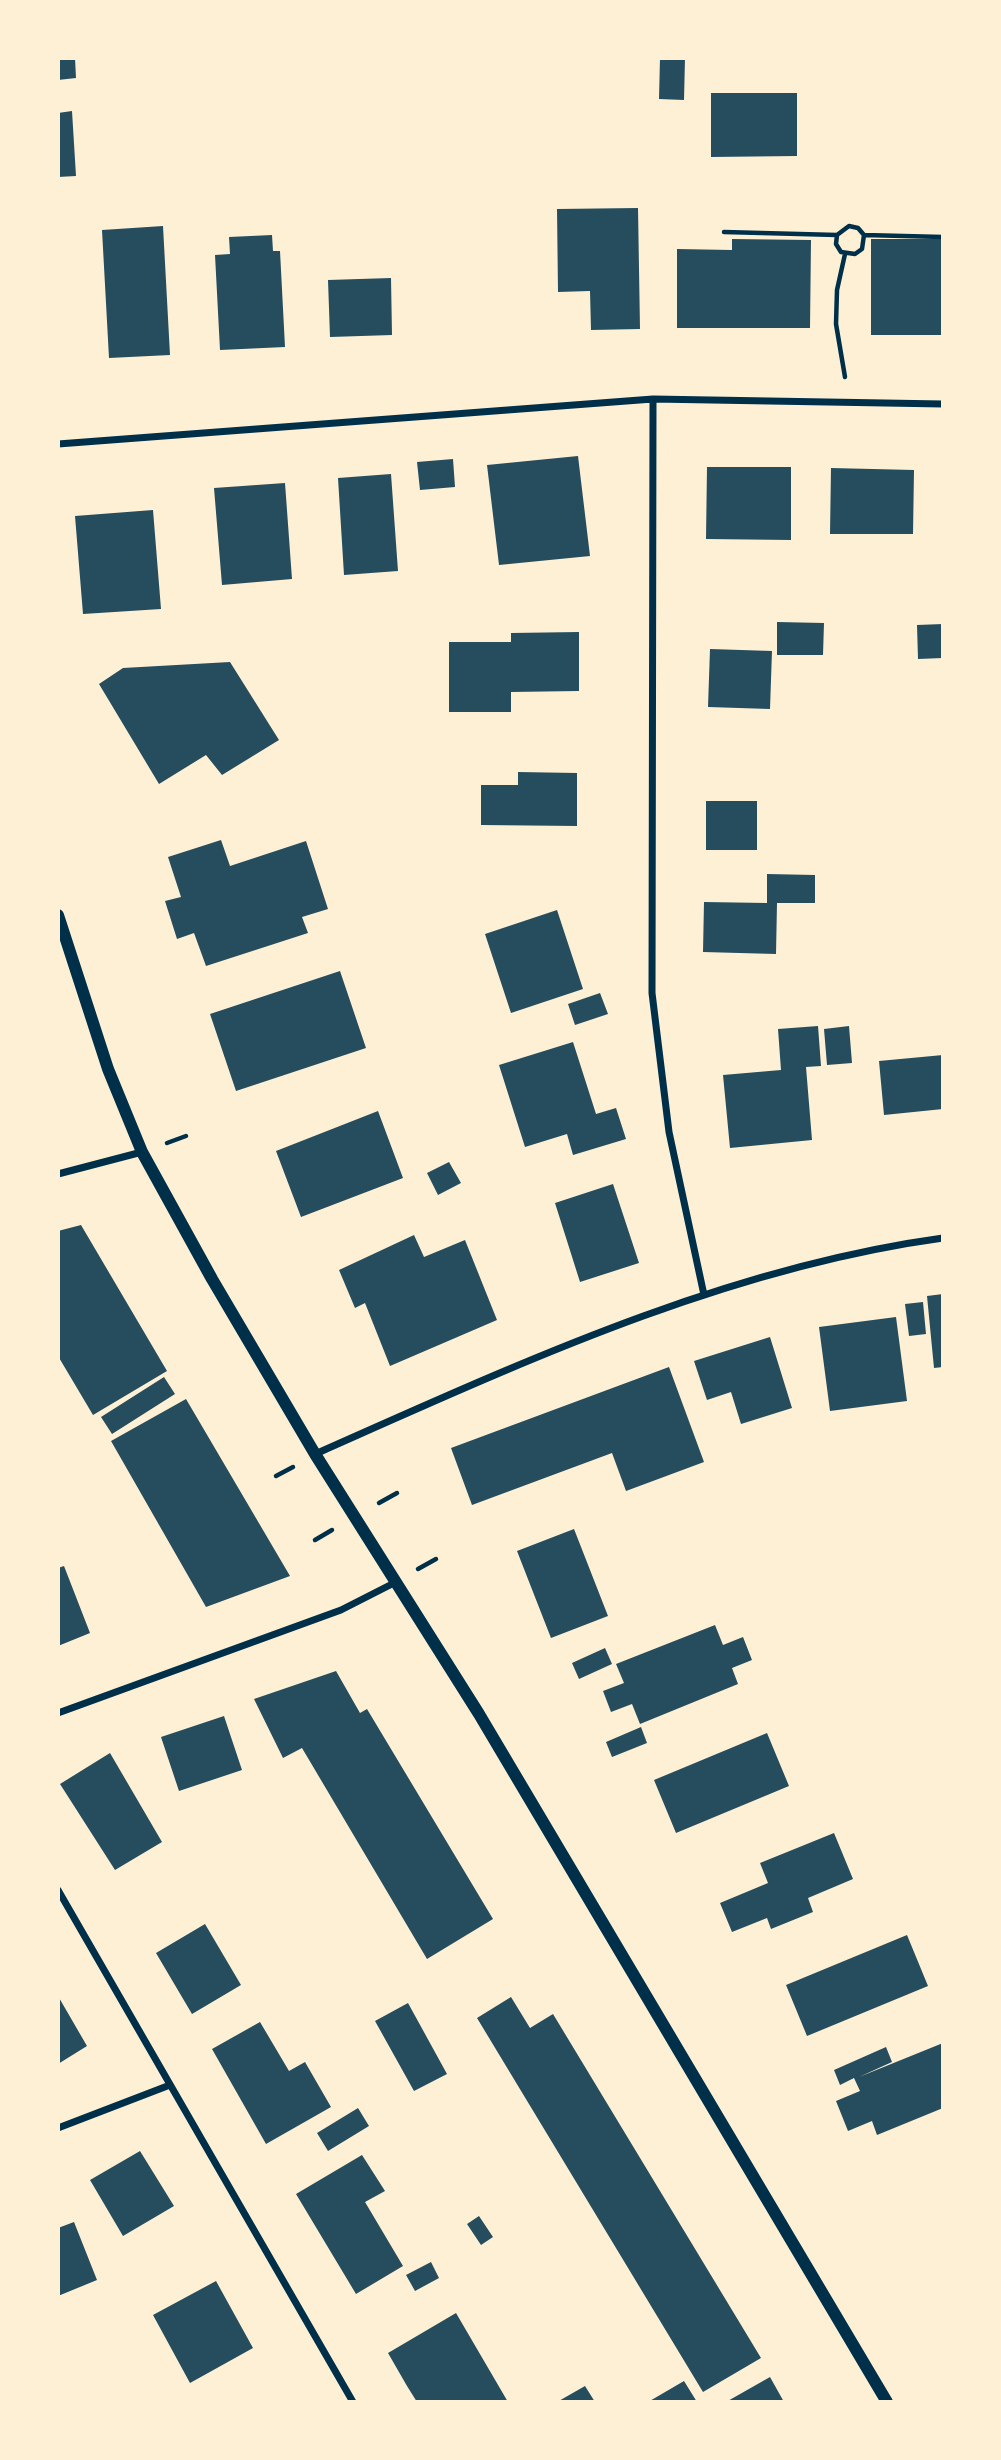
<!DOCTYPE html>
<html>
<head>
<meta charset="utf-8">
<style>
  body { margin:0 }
  #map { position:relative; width:1001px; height:2460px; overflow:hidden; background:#fdf0d5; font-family:"Exo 2",sans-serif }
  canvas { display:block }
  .frame { position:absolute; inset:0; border:60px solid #fdf0d5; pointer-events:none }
</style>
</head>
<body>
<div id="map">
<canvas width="1001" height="2460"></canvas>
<div class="frame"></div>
</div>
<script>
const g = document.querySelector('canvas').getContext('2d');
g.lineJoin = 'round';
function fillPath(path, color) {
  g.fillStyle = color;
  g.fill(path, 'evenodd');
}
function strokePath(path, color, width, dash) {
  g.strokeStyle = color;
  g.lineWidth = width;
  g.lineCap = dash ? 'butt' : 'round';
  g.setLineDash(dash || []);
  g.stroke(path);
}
const building = new Path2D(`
  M58 58H75L76 78 58 80Z
  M660 58H685L684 100 659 99Z
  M711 93H797V156L711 157Z
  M72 111 76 176 58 177V113Z
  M638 208 640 329 591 330 590 291 558 292 557 209Z
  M163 226 170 355 109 358 102 230Z
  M272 235 273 251H280L285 347 220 350 215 255 230 254 229 237Z
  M732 239 811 240 810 328H677V249L732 250Z
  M871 239H943V335H871Z
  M391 278 392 335 330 337 328 280Z
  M578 456 590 556 499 565 487 465Z
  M453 459 455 487 420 490 417 462Z
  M707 467H791V540L706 539Z
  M831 468 914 470 913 534H830Z
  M391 474 398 571 344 575 338 478Z
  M285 483 292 579 222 585 214 488Z
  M153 510 161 609 83 614 75 516Z
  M777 622 824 623 823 655H777Z
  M943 624V658L918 659 917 625Z
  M579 632V691L511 692V712H449V642H511V633Z
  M710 649 772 651 770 709 708 707Z
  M230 662 279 740 222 775 206 755 159 784 99 684 123 668Z
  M518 772 577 773V826L481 825V785H518Z
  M706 801H757V850H706Z
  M221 840 230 866 306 841 328 909 302 917 308 933 206 966 194 933 177 939 165 901 181 897 168 857Z
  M767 874 815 875V903H777L776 954 703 952 704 902 767 903Z
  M557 910 583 989 511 1013 485 934Z
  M340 971 366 1048 236 1091 210 1014Z
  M600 993 608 1014 575 1025 568 1004Z
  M818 1026 821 1066 806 1067 812 1140 730 1148 723 1075 781 1070 778 1029Z
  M849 1026 852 1063 827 1065 824 1029Z
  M573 1042 596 1114 616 1108 626 1139 573 1155 567 1134 525 1147 499 1065Z
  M943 1055V1109L884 1115 879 1061Z
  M378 1111 403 1178 301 1217 276 1151Z
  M449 1162 461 1183 438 1195 427 1173Z
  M613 1184 639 1263 580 1282 555 1203Z
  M81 1225 167 1371 93 1415 58 1356V1231Z
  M414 1235 424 1257 465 1240 497 1320 390 1366 365 1303 355 1308 339 1270Z
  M943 1294V1367L934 1368 927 1296Z
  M923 1302 926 1334 909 1336 905 1304Z
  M896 1317 907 1401 830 1411 819 1327Z
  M770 1337 792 1408 741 1424 731 1392 707 1400 694 1361Z
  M669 1367 704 1462 626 1491 612 1453 472 1505 451 1448Z
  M164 1377 175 1394 112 1434 101 1417Z
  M186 1399 290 1576 206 1607 111 1441Z
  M574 1529 608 1616 551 1638 517 1551Z
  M64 1566 90 1633 58 1646V1568Z
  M715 1625 723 1645 743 1637 752 1660 732 1668 738 1684 640 1724 632 1704 611 1712 603 1691 624 1683 616 1664Z
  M605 1648 612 1664 579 1679 572 1663Z
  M336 1671 360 1713 367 1709 493 1919 427 1959 302 1748 283 1758 254 1699Z
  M224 1716 242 1770 179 1791 161 1737Z
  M641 1727 647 1743 612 1757 606 1742Z
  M767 1733 789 1786 676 1833 654 1780Z
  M110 1753 162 1842 115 1870 60 1784Z
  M834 1833 853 1879 808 1898 813 1912 771 1929 767 1918 732 1932 720 1903 768 1883 760 1863Z
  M205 1924 241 1985 192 2014 156 1953Z
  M907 1935 928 1986 807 2036 786 1985Z
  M58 1996 87 2046 58 2064Z
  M511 1997 530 2028 553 2014 761 2358 703 2392 477 2018Z
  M408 2003 447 2074 414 2091 375 2021Z
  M260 2022 289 2071 305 2062 331 2107 266 2144 212 2049Z
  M943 2043V2108L877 2135 872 2121 848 2131 836 2101 860 2091 854 2078 840 2085 834 2070 886 2047 892 2062 859 2077Z
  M358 2108 369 2126 328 2151 317 2133Z
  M140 2151 174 2206 123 2236 90 2180Z
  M362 2155 385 2191 365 2202 403 2266 356 2294 296 2194Z
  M479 2216 493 2237 481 2245 467 2224Z
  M74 2222 97 2280 58 2296V2228Z
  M431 2262 439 2278 415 2291 406 2275Z
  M216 2281 253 2348 190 2383 153 2315Z
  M456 2313 508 2402H417L407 2386 388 2353Z
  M770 2377 784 2402H726Z
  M684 2381 697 2402H648Z
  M585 2386 595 2402H557Z`);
const path = new Path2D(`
  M724 232 837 235
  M864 235 862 249 855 254 841 252 836 244 837 235 849 226 858 228 864 235 943 237
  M845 377 836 324 837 290 845 254
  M167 1143 186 1136
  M276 1476 293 1467
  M379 1503 397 1493
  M315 1540 332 1530
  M418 1569 436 1559`);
const minor = new Path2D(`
  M653 399 652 993 669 1132 704 1295
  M58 444 653 399 943 404
  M58 1174 142 1152
  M315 1454C516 1365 723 1268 943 1238
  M58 1713 341 1610 396 1582
  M58 1890 353 2402
  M58 2128 170 2085`);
const tertiary = new Path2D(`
  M58 915 108 1069 142 1152 212 1279 315 1454 479 1714 887 2402`);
fillPath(building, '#264d5e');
strokePath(path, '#003049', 4.5);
strokePath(minor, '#003049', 7);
strokePath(tertiary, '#003049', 12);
</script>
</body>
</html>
